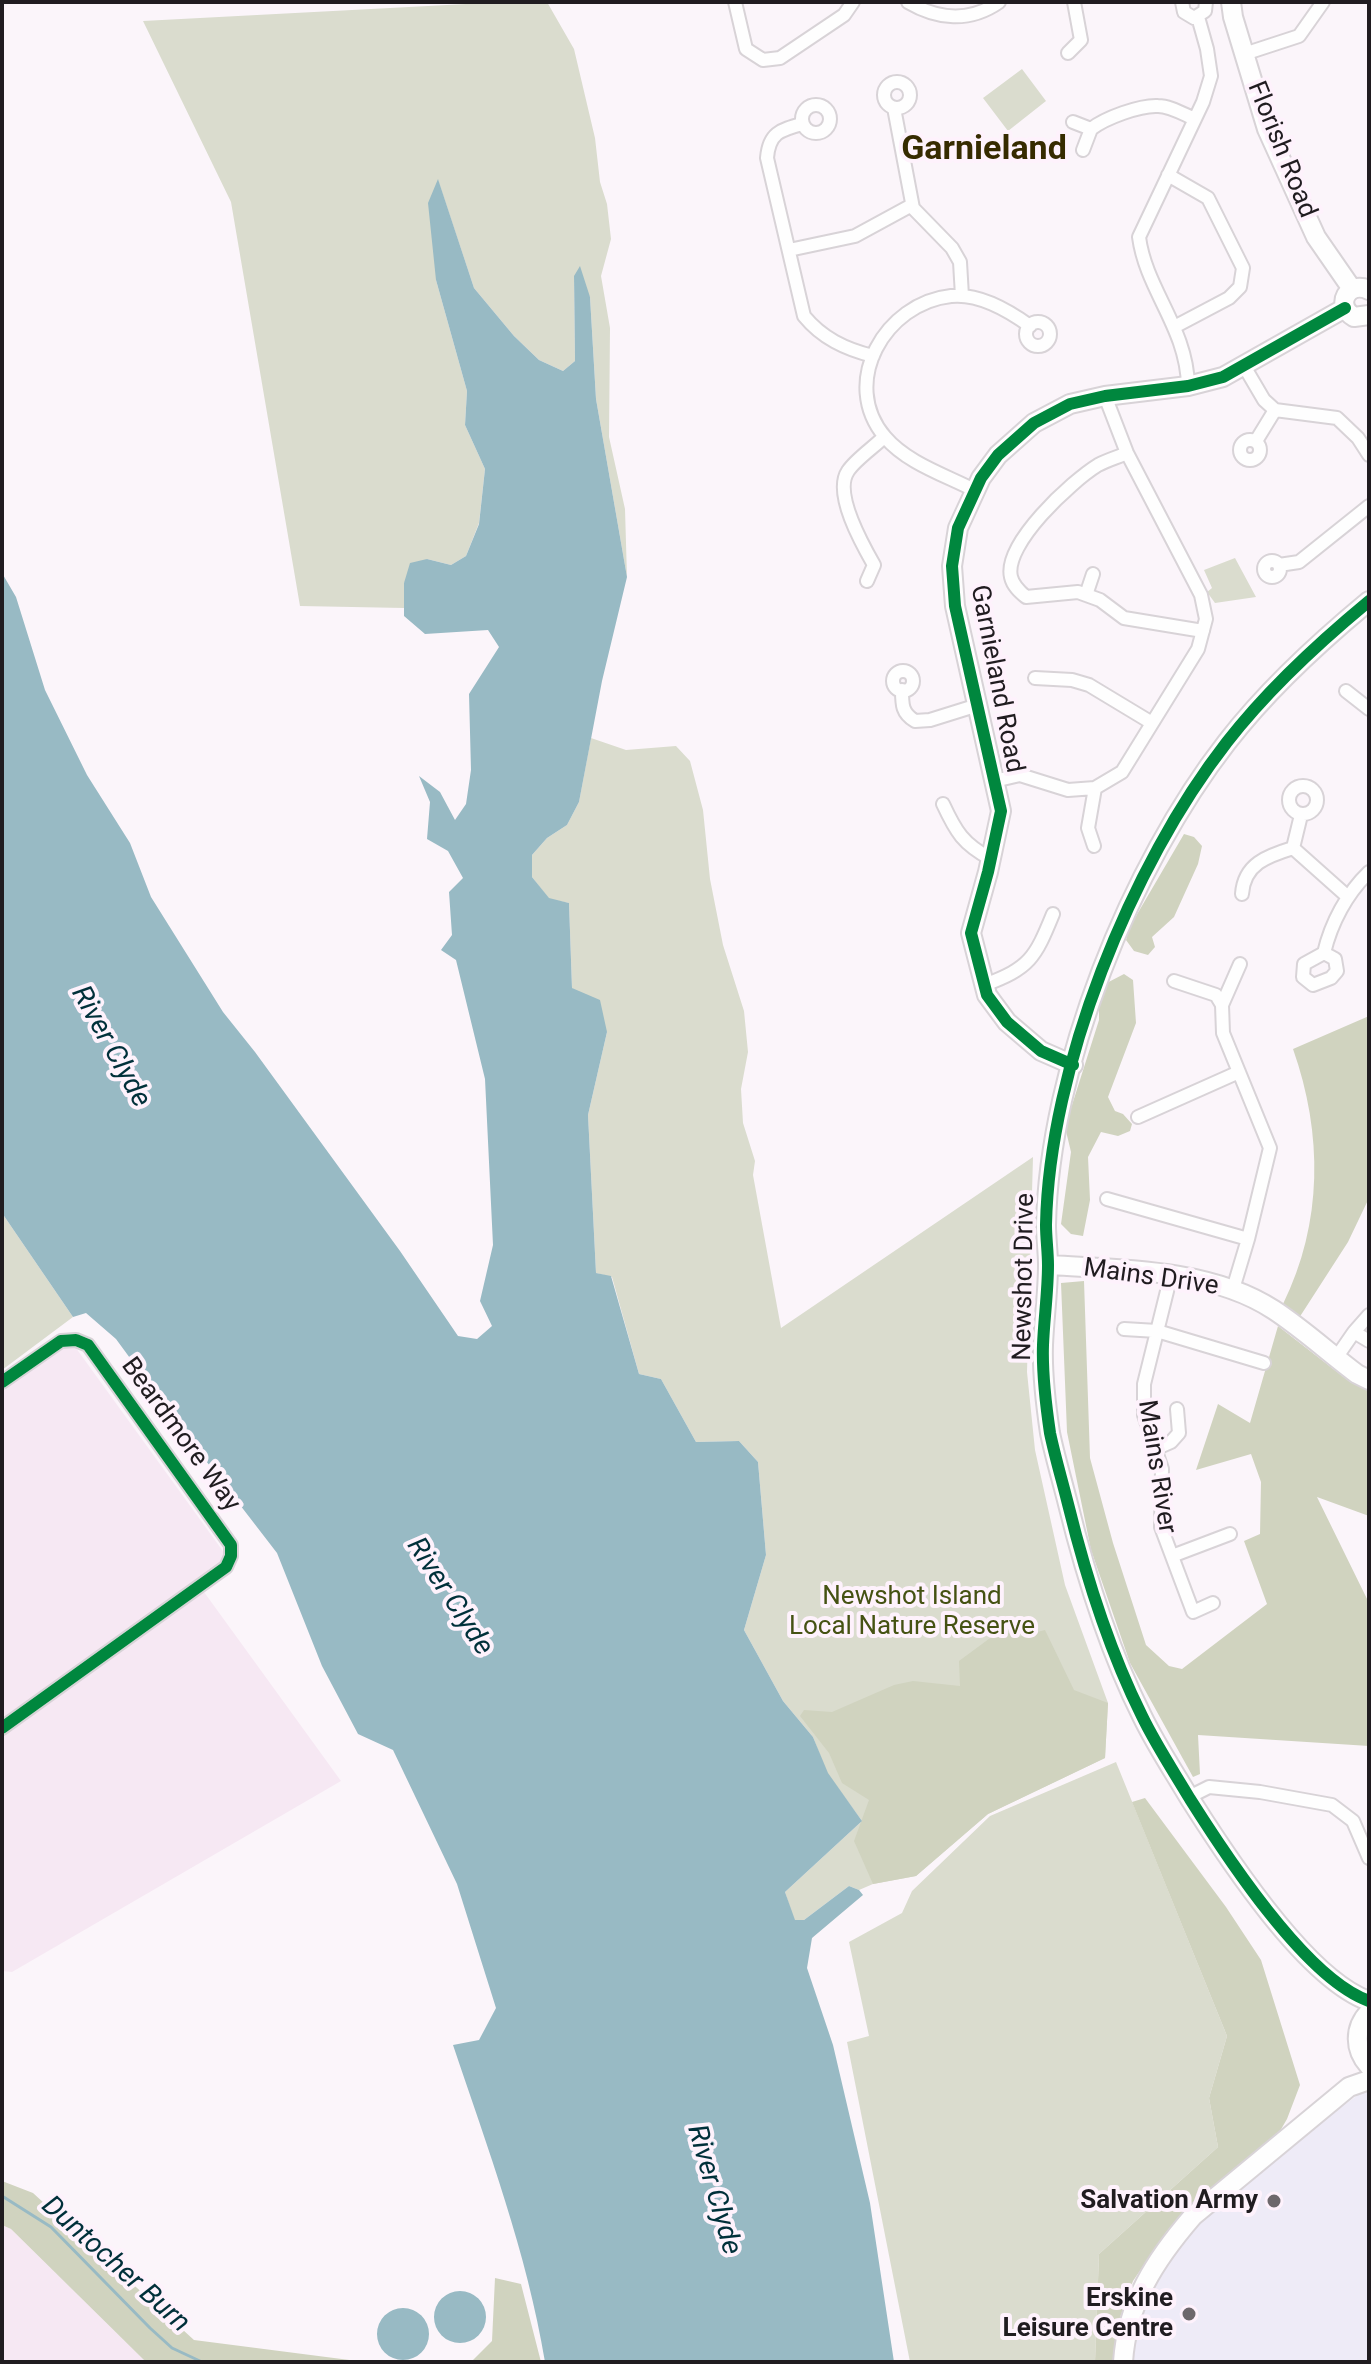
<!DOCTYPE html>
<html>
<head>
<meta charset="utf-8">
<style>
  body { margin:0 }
  #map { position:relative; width:1371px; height:2364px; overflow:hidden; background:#fbf5fa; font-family:Roboto,sans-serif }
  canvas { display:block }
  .frame { position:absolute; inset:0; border:4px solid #201c20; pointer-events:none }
</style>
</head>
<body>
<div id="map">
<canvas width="1371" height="2364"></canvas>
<div class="frame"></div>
</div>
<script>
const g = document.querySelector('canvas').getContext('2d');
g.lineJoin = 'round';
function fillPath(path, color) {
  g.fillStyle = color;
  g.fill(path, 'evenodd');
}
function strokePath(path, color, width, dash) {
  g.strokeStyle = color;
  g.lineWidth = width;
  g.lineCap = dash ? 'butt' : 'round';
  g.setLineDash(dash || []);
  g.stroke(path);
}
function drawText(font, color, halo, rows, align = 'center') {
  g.font = font + ' Roboto,sans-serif';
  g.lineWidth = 8;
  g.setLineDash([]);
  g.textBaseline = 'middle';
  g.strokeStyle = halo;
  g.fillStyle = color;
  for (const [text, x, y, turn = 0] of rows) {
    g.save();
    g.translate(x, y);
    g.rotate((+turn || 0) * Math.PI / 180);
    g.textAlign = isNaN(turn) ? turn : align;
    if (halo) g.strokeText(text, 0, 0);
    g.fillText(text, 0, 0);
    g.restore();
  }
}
const commercial = new Path2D(`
  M1363 2091H1369V2362H1132L1131 2341 1152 2285 1175 2249 1215 2208 1282 2152Z`);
const industrial = new Path2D(`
  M68 1337 225 1554 204 1592 341 1781 12 1972 2 1971V1385Z
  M2 2225 11 2229 146 2362H2Z`);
const green = new Path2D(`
  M504 2H547L574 49 595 138 600 182 607 204 611 239 601 276 610 328 609 437 625 509 627 577 596 399 590 297 574 276 575 361 563 371 539 360 514 336 474 288 438 180 436 280 467 391 465 425 485 469 479 523 466 556 451 565 427 559 404 583V608L300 606 231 202 143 21Z
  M1022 69 1046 101 1008 131 983 98Z
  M1235 558 1256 597 1215 603 1207 592 1212 588 1204 570Z
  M591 738 626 750 676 746 690 761 703 810 710 879 723 945 744 1011 748 1052 741 1089 743 1123 755 1161 753 1175 781 1328 1033 1157 1027 1372 1035 1450 1065 1585 1108 1703 1105 1758 988 1814 916 1876 873 1884 859 1890 849 1886 804 1920H794L785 1892 862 1821 827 1773 813 1737 783 1701 744 1630 766 1555 758 1462 739 1441 696 1442 661 1379 639 1374 612 1277 596 1273 588 1115 607 1032 572 988 569 903 549 899 532 877V855L547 838 567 825 579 802Z
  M2 1213 73 1317 2 1370Z
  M1116 1762 1227 2036 1209 2098 1218 2147 1099 2254 1095 2362H910L847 2042 869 2036 849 1942 902 1913 912 1891 990 1816Z`);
const forest = new Path2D(`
  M1184 834 1194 837 1202 846 1198 864 1174 917 1152 937 1155 947 1148 955 1134 951 1126 940 1129 928Z
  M1124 974 1133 980 1136 1023 1108 1097 1115 1111 1123 1114 1132 1124 1130 1131 1118 1136 1101 1132 1088 1157 1090 1200 1083 1236 1071 1234 1061 1224 1071 1152 1065 1127 1099 1020V987Z
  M1369 1016V1198L1348 1242 1299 1318 1283 1304C1323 1223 1323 1134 1293 1049Z
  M1084 1281 1090 1458 1113 1543 1146 1645 1169 1666 1182 1669 1267 1604 1244 1541 1260 1534 1261 1482 1251 1454 1196 1470 1218 1404 1250 1423 1278 1326 1350 1382 1369 1391V1516L1317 1497 1369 1603V1746L1198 1735 1200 1774 1193 1777 1130 1663 1091 1550 1067 1432 1061 1283Z
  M1001 1630 1018 1637 1045 1630 1074 1690 1108 1703 1105 1758 988 1814 916 1876 873 1884 854 1841 869 1800 842 1783 829 1753 800 1716 804 1710 832 1712 894 1685 913 1681 960 1686 959 1661Z
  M1145 1798 1226 1907 1261 1960 1300 2085 1287 2119 1276 2138 1217 2184 1167 2231 1133 2281 1116 2329 1114 2362H1095L1099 2254 1218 2147 1209 2098 1227 2036 1132 1802Z
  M2 2181 33 2193 194 2340 365 2362H146L11 2229 2 2225Z
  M495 2278 521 2284 541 2362H471L492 2341Z`);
const water = new Path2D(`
  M438 179 474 288 514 336 539 360 563 371 575 361 574 276 580 266 590 297 596 399 627 577 602 681 579 802 567 825 547 838 532 855V877L549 898 569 903 572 988 600 1000 607 1032 588 1115 596 1273 611 1276 639 1374 661 1379 696 1442 739 1441 758 1462 766 1555 744 1630 783 1701 813 1737 828 1773 862 1821 785 1892 795 1920H804L849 1886 859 1890 863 1895 812 1938 807 1968 833 2045 870 2203 894 2362H545C527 2253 488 2149 453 2045L479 2040 496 2008 457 1884 393 1750 358 1734 322 1666 277 1553 193 1444 116 1339 86 1313 73 1317 2 1213V573L16 597 45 690 87 775 130 843 151 897 223 1012 255 1052 400 1251 458 1336 477 1339 492 1326 480 1301 493 1245 485 1079 456 960 441 950 452 935 449 892 463 878 448 851 427 839 430 802 419 776 440 792 455 820 466 804 471 770 469 694 499 647 488 630 425 634 404 616V583L410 563 427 559 451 565 466 556 479 524 485 469 465 425 467 391 436 280 428 203Z
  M434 2317a26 26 0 1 1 52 0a26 26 0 1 1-52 0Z
  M377 2334a26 26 0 1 1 52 0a26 26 0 1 1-52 0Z`);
const stream = new Path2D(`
  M2 2196 51 2227 150 2328 172 2348 202 2362`);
const street = new Path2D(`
  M735 2 746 49 763 60 780 58 844 15 853 2
  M908 2C937 19 969 23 999 2
  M1182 2 1184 12 1194 18 1205 11 1206 2
  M1068 53 1081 40 1074 2
  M1244 54 1299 36 1323 2
  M884 95a13 13 0 1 1 26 0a13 13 0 1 1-26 0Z
  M802 119a14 14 0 1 1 28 0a14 14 0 1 1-28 0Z
  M894 108 913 208 952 248 960 262 962 296
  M1073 122 1091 129C1105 118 1140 105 1158 106 1170 106 1183 114 1195 119
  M802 124C780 130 769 133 767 158L804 316C822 338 845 349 873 356
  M1083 150 1091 129
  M1168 175 1208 198 1243 268 1240 287 1229 298 1176 326
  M789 250 855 236 912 205
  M1026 334a12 12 0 1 1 24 0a12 12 0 1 1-24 0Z
  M1244 366 1264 400 1275 410 1337 418 1358 438 1369 455
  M1188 386C1187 328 1146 290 1139 237L1203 102 1211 76 1207 49 1198 17
  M1240 450a10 10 0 1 1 20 0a10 10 0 1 1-20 0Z
  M1256 441 1275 410
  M1127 453C1118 457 1107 460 1098 465 1072 481 1003 544 1011 577 1013 586 1020 592 1026 597L1078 592 1100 600 1124 618 1203 631
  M974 490C945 475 907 463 885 437 839 383 885 303 951 296 979 293 1008 310 1030 326
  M1264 569a8 8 0 1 1 16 0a8 8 0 1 1-16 0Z
  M1279 565 1299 562 1369 506
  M867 581 874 565C862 544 833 493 848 471 855 460 874 447 884 437
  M1086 595 1093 574
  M893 681a10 10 0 1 1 20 0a10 10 0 1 1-20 0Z
  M1035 678 1072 680 1089 685 1152 723
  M902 690C902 705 902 713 915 721L930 720 978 705
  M1346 691 1369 709
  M994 781 1020 775 1068 790 1095 788 1122 772 1198 649 1206 619 1201 595 1127 453 1105 396
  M1289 800a14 14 0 1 1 28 0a14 14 0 1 1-28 0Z
  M943 804C956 832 963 844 991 859
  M1094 846 1088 828 1095 788
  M1293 848 1301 815
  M1242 894C1244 864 1267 856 1293 848L1348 897
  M1324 953 1335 959 1337 971 1331 978 1313 985 1303 977 1304 964Z
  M1324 953C1331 923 1347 893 1369 872
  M1174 981 1216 995 1222 1005 1223 1033 1270 1148 1248 1239 1233 1289
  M984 985C1030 968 1035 958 1053 914
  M1222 1005 1240 964
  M1138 1117 1239 1072
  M1107 1199 1248 1239
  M1171 1275 1144 1384V1415L1162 1469 1161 1527 1193 1612 1213 1603
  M1369 1315 1354 1332 1369 1341
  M1124 1329 1157 1331 1264 1363
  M1336 1358 1354 1332
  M2 1382 61 1341 76 1340 88 1345 231 1545V1556L226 1567 2 1728
  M1155 1449 1171 1442 1179 1433 1177 1409
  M1172 1556 1230 1534
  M1189 1797 1209 1787 1260 1792 1332 1805 1353 1821 1369 1858`);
const secondary = new Path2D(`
  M1231 2 1233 17 1267 129 1316 237 1352 289
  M1369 290C1348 280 1334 305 1354 317L1369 315
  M1369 601C1317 644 1268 689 1227 742 1131 865 1049 1068 1046 1225 1046 1238 1048 1252 1048 1265 1048 1292 1044 1319 1043 1345 1042 1373 1046 1406 1050 1433 1055 1457 1062 1480 1068 1504 1086 1577 1108 1648 1142 1716 1156 1745 1174 1772 1190 1799 1226 1856 1306 1979 1369 2001
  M1073 1065 1041 1051 1007 1022 987 995 971 933 988 872 1001 811 955 606 952 566 958 528 981 478 998 455 1034 423 1070 404 1105 396 1188 386 1223 377 1345 308
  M1048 1265C1121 1269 1212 1269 1274 1310 1303 1329 1329 1353 1357 1374L1369 1380
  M1369 2012C1354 2028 1354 2049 1369 2066
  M1123 2362C1127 2303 1155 2260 1193 2216L1349 2087 1369 2080`);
const cycleway = new Path2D(`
  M1369 601C1317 644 1268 689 1227 742 1131 865 1049 1068 1046 1225 1046 1238 1048 1252 1048 1265 1048 1292 1044 1319 1043 1345 1042 1373 1046 1406 1050 1433 1055 1457 1062 1480 1068 1504 1086 1577 1108 1648 1142 1716 1156 1745 1174 1772 1190 1799 1226 1856 1306 1979 1369 2001
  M1073 1065 1041 1051 1007 1022 987 995 971 933 988 872 1001 811 955 606 952 566 958 528 981 478 998 455 1034 423 1070 404 1105 396 1188 386 1223 377 1345 308
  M2 1382 61 1341 76 1340 88 1345 231 1545V1556L226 1567 2 1728`);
const markers = [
  [1274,2201,8,"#6d686c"],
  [1189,2314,8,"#6d686c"]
];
const streetNames = [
  ["Florish Road",1281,150,68],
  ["Garnieland Road",996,679,79],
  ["Newshot Drive",1025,1277,-89],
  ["Mains Drive",1151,1278,8],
  ["Beardmore Way",180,1435,54],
  ["Mains River",1156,1467,81]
];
const parkNames = [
  ["Newshot Island",912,1597],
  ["Local Nature Reserve",912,1627]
];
const poiNames = [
  ["Salvation Army",1258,2201],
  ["Erskine",1173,2299],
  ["Leisure Centre",1173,2329]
];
const waterNames = [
  ["River Clyde",110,1047,61],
  ["River Clyde",449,1597,57],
  ["River Clyde",713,2190,74],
  ["Duntocher Burn",115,2265,42]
];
const districtNames = [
  ["Garnieland",984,150]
];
fillPath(commercial, '#eeebf7');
fillPath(industrial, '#f6e8f3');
fillPath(green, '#dadcce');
fillPath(forest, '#d0d3bf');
fillPath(water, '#98bac4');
strokePath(stream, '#98bac4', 3);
strokePath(street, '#d8d3d7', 16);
strokePath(secondary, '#d8d3d7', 22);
strokePath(street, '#fefefe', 12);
strokePath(secondary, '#fefefe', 18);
strokePath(cycleway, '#00873e', 12);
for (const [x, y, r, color] of markers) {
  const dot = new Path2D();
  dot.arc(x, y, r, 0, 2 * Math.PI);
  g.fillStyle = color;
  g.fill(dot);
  strokePath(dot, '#fef2fc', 3);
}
drawText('26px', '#201c20', '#fef2fc', streetNames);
drawText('26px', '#455213', '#fef2fc', parkNames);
drawText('bold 26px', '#201c20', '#fef2fc', poiNames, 'right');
drawText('italic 28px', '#00303a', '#fef2fc', waterNames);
drawText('bold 34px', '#362b00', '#fef2fc', districtNames);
</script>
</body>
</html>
